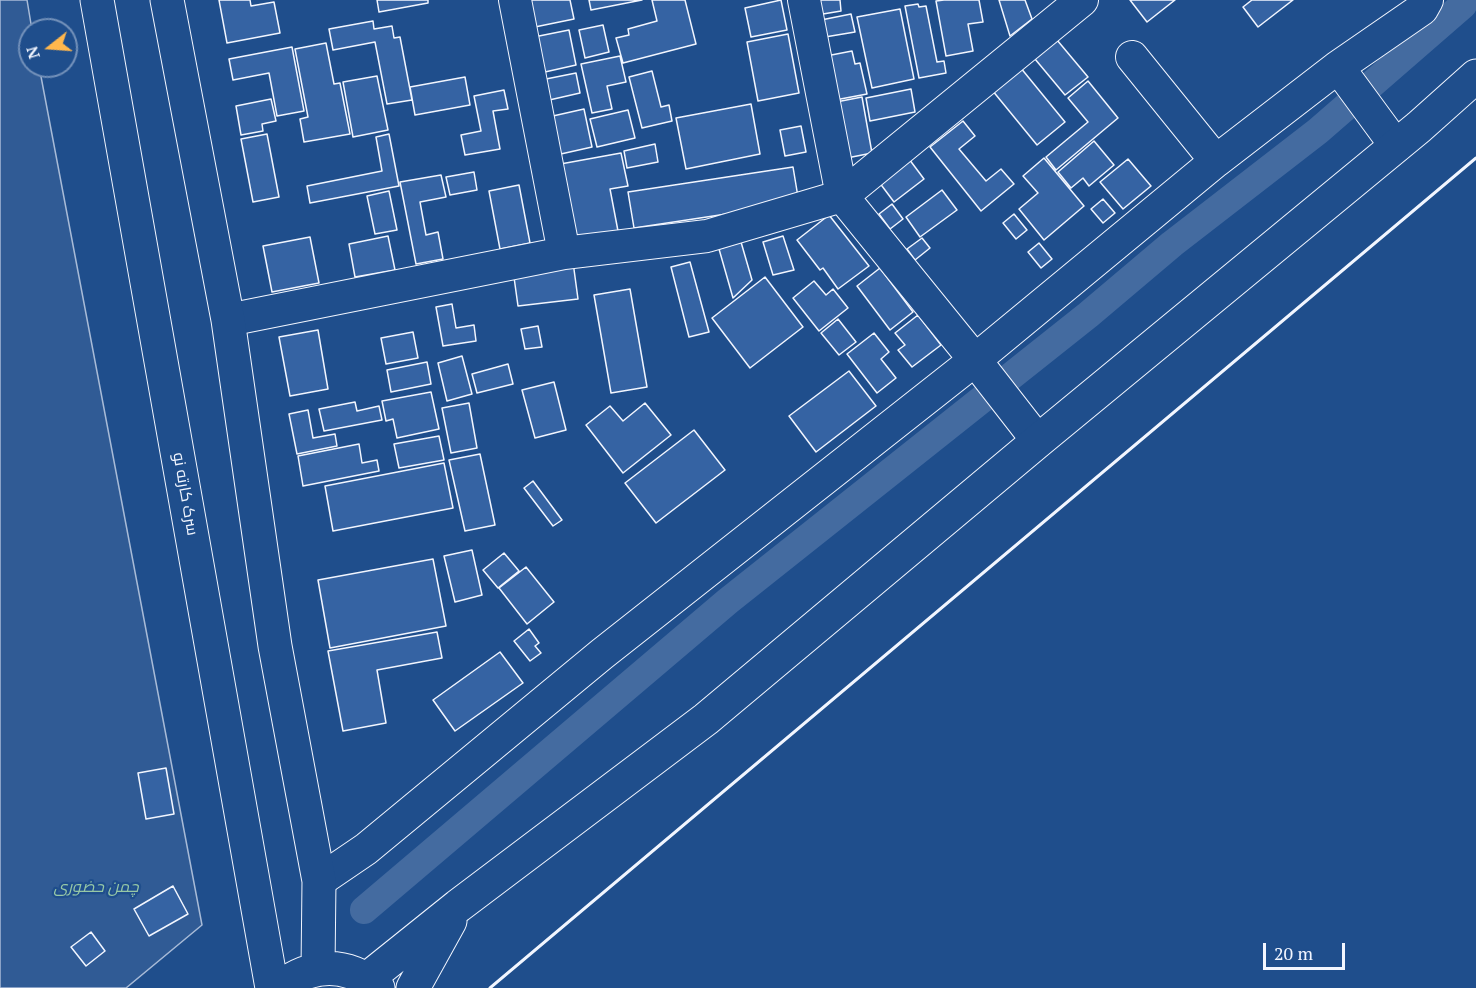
<!DOCTYPE html>
<html>
<head>
<meta charset="utf-8">
<style>
  body { margin:0 }
  #map { position:relative; width:1476px; height:988px; overflow:hidden; background:#1f4e8c; font-family:"PT Serif",serif }
  canvas { display:block }
  .north { position:absolute; left:18px; top:18px; width:60px; height:60px; box-sizing:border-box; background:#1f4e8c; border:2px solid #7391ba; border-radius:50%; rotate:253deg; font-size:16px; font-weight:700; line-height:24px; text-align:center; color:#f2f6ff }
  .north::after { content:''; display:block; margin:auto; width:21px; height:27px; background:#ffb74d; clip-path:polygon(50% 0,100% 100%,50% 72%,0 100%) }
  .scale { position:absolute; left:1263px; top:943px; width:82px; height:27px; box-sizing:border-box; border:3px solid #f2f6ff; border-top:0; padding-left:8px; font-size:18px; line-height:21px; white-space:nowrap; color:#f2f6ff; -webkit-text-stroke:4px #1f4e8c; paint-order:stroke }
</style>
</head>
<body>
<div id="map">
<canvas width="1476" height="988"></canvas>
<div class="north">N</div>
<div class="scale">20 m</div>
</div>
<script>
const g = document.querySelector('canvas').getContext('2d');
g.lineJoin = 'round';
function fillPath(path, color) {
  g.fillStyle = color;
  g.fill(path, 'evenodd');
}
function strokePath(path, color, width, dash) {
  g.strokeStyle = color;
  g.lineWidth = width;
  g.lineCap = dash ? 'butt' : 'round';
  g.setLineDash(dash || []);
  g.stroke(path);
}
function drawText(font, color, halo, rows, align = 'center') {
  g.font = font + ' "PT Serif",Cairo,serif';
  g.lineWidth = 4.5;
  g.setLineDash([]);
  g.textBaseline = 'middle';
  g.strokeStyle = halo;
  g.fillStyle = color;
  for (const [text, x, y, turn = 0] of rows) {
    g.save();
    g.translate(x, y);
    g.rotate((+turn || 0) * Math.PI / 180);
    g.textAlign = isNaN(turn) ? turn : align;
    if (halo) g.strokeText(text, 0, 0);
    g.fillText(text, 0, 0);
    g.restore();
  }
}
const built = new Path2D(`
  M0 0H27L32 30H30V66H39L202 925 126 988H0Z`);
const canal = new Path2D(`
  M364 910 728 601 1088 315 1172 244 1318 131 1463 5 1465 0`);
const building = new Path2D(`
  M219 0H250L251 6 274 2 280 33 227 43Z
  M377 0H428V3L379 12Z
  M525 0H570L574 19 530 28Z
  M589 0H642L591 10Z
  M652 0H685L696 44 623 63 616 38 629 35 628 29 657 21Z
  M781 0 787 30 751 37 745 8Z
  M815 0H840L841 11 817 15Z
  M944 0H979L983 22 968 24 973 51 946 56 936 1Z
  M999 0H1025L1032 19 1010 36Z
  M1130 0H1175L1147 22Z
  M1252 0H1293L1258 27 1243 7Z
  M918 4 919 7 926 6 937 62 944 61 946 73 919 78 905 6Z
  M900 9 914 79 872 88 857 17Z
  M851 14 855 32 819 38 816 21Z
  M373 21 374 29 392 26 394 38 400 37 412 100 387 104 375 42 333 50 329 29Z
  M603 25 609 52 585 58 579 30Z
  M569 30 576 65 536 74 529 38Z
  M788 34 799 93 758 101 747 42Z
  M1057 40 1088 77 1065 95 1035 59Z
  M326 43 334 84 340 83 350 134 304 142 300 119 308 117 295 49Z
  M292 47 304 111 277 116 269 73 233 80 229 59Z
  M852 51 855 64 860 63 867 94 830 101 821 57Z
  M620 56 626 82 607 86 612 109 592 113 581 64Z
  M1020 67 1065 122 1037 145 992 90Z
  M652 71 661 107 669 105 672 121 642 128 629 77Z
  M576 73 580 93 545 101 541 80Z
  M377 76 388 130 353 137 343 82Z
  M465 77 470 105 415 115 410 87Z
  M1088 81 1118 118 1056 170 1046 157 1088 122 1068 98Z
  M911 89 915 112 870 121 866 98Z
  M504 90 508 109 493 111 500 149 465 155 461 135 481 131 474 96Z
  M862 97 872 153 842 159 831 103Z
  M271 99 276 121 262 124 263 131 241 135 236 106Z
  M751 104 760 154 686 169 676 118Z
  M584 109 592 147 552 156 544 118Z
  M628 110 635 138 597 147 590 119Z
  M963 121 975 136 959 149 986 181 1001 169 1014 184 981 211 930 147Z
  M801 126 806 152 785 156 780 130Z
  M267 134 279 197 253 202 241 139Z
  M389 134 399 186 310 203 307 186 382 171 376 137Z
  M1094 141 1114 165 1089 186 1083 178 1071 188 1058 172Z
  M655 144 658 162 627 168 624 151Z
  M621 153 628 186 610 189 618 231 569 240 555 165Z
  M1044 158 1084 206 1044 240 1019 209 1038 193 1023 176Z
  M909 159 924 179 894 202 879 182Z
  M1128 159 1151 186 1123 209 1100 182Z
  M793 167 799 203 634 228 628 192Z
  M474 172 477 190 450 195 446 177Z
  M441 175 446 197 420 202 426 235 438 232 443 259 416 264 400 182Z
  M519 185 530 243 500 249 489 191Z
  M942 190 957 210 920 237 906 217Z
  M389 191 397 230 375 234 367 196Z
  M1103 199 1115 213 1103 223 1091 209Z
  M892 204 903 219 890 229 879 214Z
  M1014 214 1027 230 1016 239 1003 223Z
  M829 215 869 266 838 289 823 268 820 270 797 240Z
  M388 236 395 270 355 277 349 244Z
  M783 236 794 270 773 275 763 242Z
  M310 237 319 283 272 292 263 246Z
  M922 238 930 248 915 260 907 249Z
  M741 242 752 280 733 298 719 249Z
  M1039 243 1052 259 1041 268 1028 252Z
  M573 262 578 299 518 306 513 270Z
  M690 262 709 332 689 337 671 267Z
  M880 268 913 312 890 330 857 286Z
  M765 277 803 327 750 368 712 318Z
  M814 281 826 295 833 289 848 308 819 331 793 298Z
  M630 289 647 387 611 393 594 295Z
  M452 304 456 328 474 325 476 341 443 346 436 307Z
  M918 315 941 345 912 367 898 350 905 345 895 333Z
  M838 319 856 342 839 355 821 333Z
  M538 326 542 347 525 349 521 329Z
  M318 330 328 389 290 396 279 337Z
  M413 332 418 358 386 364 381 338Z
  M874 333 889 352 881 359 896 378 877 393 847 354Z
  M462 356 472 394 447 401 438 363Z
  M427 362 431 384 391 392 387 370Z
  M508 364 513 384 477 393 472 374Z
  M849 371 876 406 816 452 789 416Z
  M554 382 566 430 535 438 522 390Z
  M431 392 439 429 397 438 393 419 386 421 382 401Z
  M355 402 357 411 379 406 382 420 324 431 319 409Z
  M469 403 477 448 451 453 442 408Z
  M645 403 671 435 623 473 586 425 610 406 623 421Z
  M308 410 313 438 335 434 337 446 297 454 289 414Z
  M694 430 725 470 656 523 625 483Z
  M439 436 444 460 399 468 394 444Z
  M359 444 362 463 377 460 379 471 303 486 298 456Z
  M480 454 495 525 465 531 449 460Z
  M444 463 453 508 333 531 325 486Z
  M533 481 562 520 553 526 524 488Z
  M472 550 482 595 455 602 444 556Z
  M504 553 519 571 498 588 483 570Z
  M433 559 446 626 330 648 318 580Z
  M526 567 554 602 527 624 499 588Z
  M529 629 539 643 535 646 541 653 530 661 514 641Z
  M437 632 442 658 377 670 386 723 343 731 328 651Z
  M500 652 523 683 455 731 433 700Z
  M166 768 174 814 146 819 138 773Z
  M173 886 188 914 149 936 134 909Z
  M91 932 105 951 86 966 71 947Z`);
const minor = new Path2D(`
  M515 0 564 253
  M804 0 842 196 975 360 1038 441
  M1132 57 1216 161
  M1338 67 1396 146
  M228 320 564 253 707 236 842 196 1082 0
  M319 881 366 849 602 654 975 360 1216 161 1338 67 1422 9 1427 0`);
const highway = new Path2D(`
  M97 0 272 988
  M167 0 228 320 275 646 319 881 318 969
  M367 979 458 906 706 719 1038 441 1419 127 1476 76
  M279 988C311 963 346 961 378 988
  M413 988 450 921`);
const wall = new Path2D(`
  M490 988 1476 158`);
const streetNames = [
  ["سرک کارته نو",185,494,80]
];
const parkNames = [
  ["چمن حضوری",96,887]
];
fillPath(built, '#305b95');
strokePath(built, '#a8bbd7', 1.5);
strokePath(canal, '#446ba0', 28);
fillPath(building, '#3563a3');
strokePath(building, '#f2f6ff', 1.5);
strokePath(minor, '#f2f6ff', 34);
strokePath(highway, '#f2f6ff', 35);
strokePath(minor, '#1f4e8c', 32);
strokePath(highway, '#1f4e8c', 33);
strokePath(wall, '#f2f6ff', 3);
drawText('16px', '#f2f6ff', '#1f4e8c', streetNames);
drawText('italic 16px', '#97c8a6', '#1f4e8c', parkNames);
</script>
</body>
</html>
